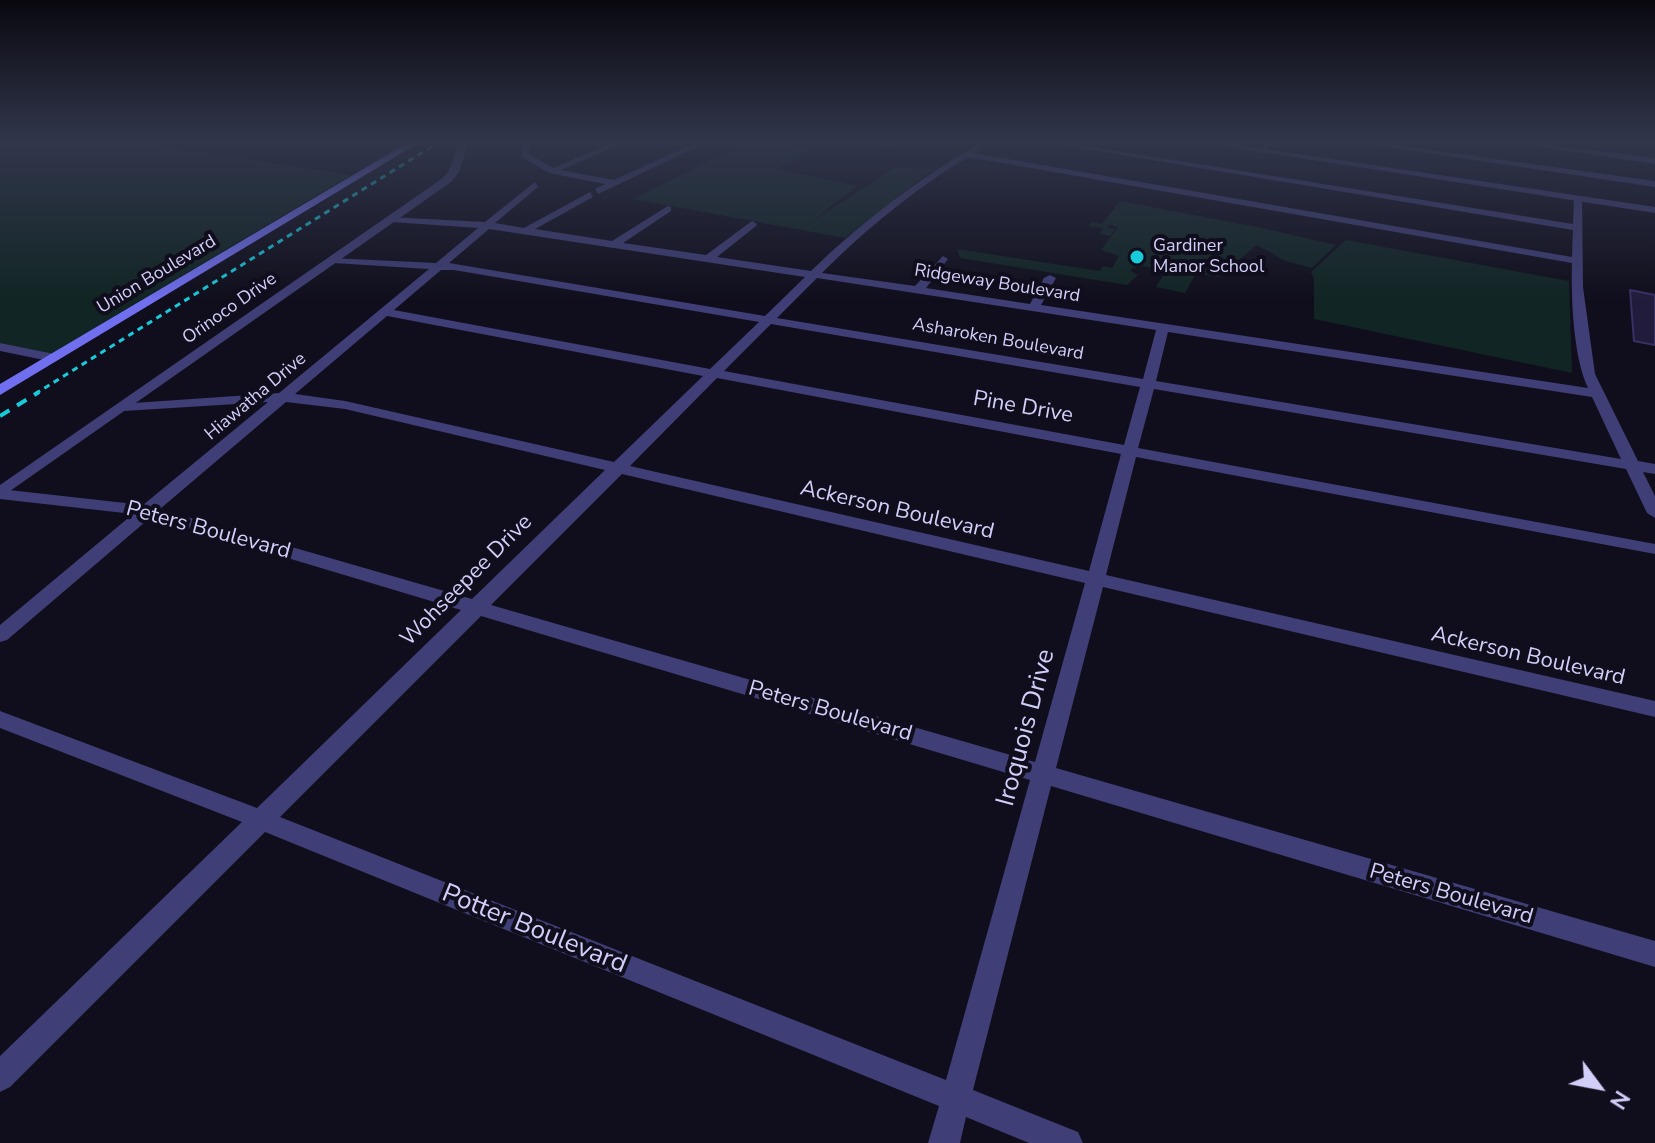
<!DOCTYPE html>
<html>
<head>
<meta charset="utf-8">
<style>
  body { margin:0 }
  #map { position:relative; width:1655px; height:1143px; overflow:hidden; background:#100e1c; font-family:"Nunito Sans",sans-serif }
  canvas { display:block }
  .north { position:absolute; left:1559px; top:1047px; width:80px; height:80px; -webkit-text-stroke:6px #100e1c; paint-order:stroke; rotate:122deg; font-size:22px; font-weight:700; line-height:32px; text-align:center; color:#d2cefa }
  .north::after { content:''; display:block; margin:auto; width:28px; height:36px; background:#d2cefa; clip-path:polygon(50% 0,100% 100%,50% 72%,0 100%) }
</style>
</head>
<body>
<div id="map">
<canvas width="1655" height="1143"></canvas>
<div class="north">N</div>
</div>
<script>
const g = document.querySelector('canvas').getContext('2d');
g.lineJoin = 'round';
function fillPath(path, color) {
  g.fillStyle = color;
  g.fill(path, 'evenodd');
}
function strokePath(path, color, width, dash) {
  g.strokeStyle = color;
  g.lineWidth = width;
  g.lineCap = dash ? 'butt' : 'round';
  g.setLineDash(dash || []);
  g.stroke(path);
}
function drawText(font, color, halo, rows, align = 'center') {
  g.font = font + ' "Nunito Sans",sans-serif';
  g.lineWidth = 8;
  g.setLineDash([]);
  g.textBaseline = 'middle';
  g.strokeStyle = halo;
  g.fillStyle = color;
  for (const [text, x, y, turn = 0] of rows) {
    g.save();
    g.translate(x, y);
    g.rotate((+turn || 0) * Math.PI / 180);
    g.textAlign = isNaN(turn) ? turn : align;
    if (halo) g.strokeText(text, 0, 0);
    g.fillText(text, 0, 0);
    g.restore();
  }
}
const green = new Path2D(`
  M0 142H137L351 175 49 355 0 343Z
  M747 142H779L806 148 810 150 808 153 777 169 858 186 812 221 896 167 934 169 845 238 633 199Z
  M1120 201 1262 228 1336 245 1312 268 1285 261 1257 245 1218 277 1196 273 1185 293 1156 287 1166 271 1143 266 1132 268 1131 271 1138 275 1127 285 960 258 957 249 1100 271 1103 266 1112 268 1119 256 1101 250 1118 227 1109 225 1107 228 1115 229 1110 236 1100 234 1103 228 1089 226 1091 222 1102 224Z
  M1346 240 1569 281 1572 373 1314 319V279L1311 272Z`);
const building = new Path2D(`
  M1630 290 1655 295V345L1634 341Z`);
const minor = new Path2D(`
  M523 142H531L529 154 553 168 615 142H625L561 170 614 180 697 142H707L598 194 595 189 605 184 549 173 522 157Z
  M850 142H918L884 147Z
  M982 142H991L974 153 1572 257 1573 230 1044 142H1061L1573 224 1574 199 1582 197 1583 287 1595 374 1638 461 1655 464V474L1643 472 1655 496V518L1647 513 1626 469 1154 389 1138 448 1655 544V554L1136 457 1106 575 1655 701V717L1103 587 1056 768 1655 941V967L1051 786 973 1090 1078 1132 1083 1143H1029L966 1117 960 1143H928L939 1106 265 832 10 1087 0 1092V1056L242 822 0 728V711L257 808 461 610 151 517 7 640 0 642V625L133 514 0 499V489L143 505 268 402 124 411 117 407 119 404 279 393 429 269 334 263 329 260 330 258 436 263 478 228 392 222 387 219 389 217 485 222 535 182 538 187 495 223 524 228 590 192 593 197 535 229 612 241 668 206 671 207V211L623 243 706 255 752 221 757 224 756 226 717 257 811 271C862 221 920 178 982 142ZM968 157 1572 263C1571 298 1573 356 1588 388L1041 305 1056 278 1050 275 1044 278 1030 304 926 288 948 259 943 256 915 286 822 273C865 230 916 188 968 157ZM489 229 805 277 765 316 449 263ZM441 270H454L759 322 710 369 394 310ZM817 278 1156 330 1143 379 777 318ZM387 316 703 376 614 462 345 401 295 394ZM771 324 1140 387 1124 445 724 371ZM1168 332 1592 397 1621 459 1156 381ZM717 378 1121 454 1089 571 630 466ZM286 402 345 409 605 470 472 599 160 509ZM622 474 1085 583 1035 762 491 605ZM481 616 1030 780 946 1080 280 817Z
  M1265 142H1273L1264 153H1258Z
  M1354 142H1373L1655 181V187Z
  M1507 142H1528L1655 158V164Z
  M0 343 54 354 61 358 54 362 0 351Z`);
const tertiary = new Path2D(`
  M459 142H469L459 172 451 182 0 498V485L443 178 449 171Z
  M1197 142H1218L1655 207V213Z`);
const secondary = new Path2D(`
  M409 142H420L0 395V384Z`);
const railFar1 = new Path2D(`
  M35 394 439 142`);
const rail = new Path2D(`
  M0 416 39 392`);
const markers = [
  [1137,257,8,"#18cbdb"]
];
const farPoinames = [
  ["Gardiner",1153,247],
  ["Manor School",1153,268]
];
const farStreetnames = [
  ["Union Boulevard",157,275,-31],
  ["Ridgeway Boulevard",997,284,9],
  ["Orinoco Drive",230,309,-35],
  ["Asharoken Boulevard",998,340,10],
  ["Hiawatha Drive",256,397,-40]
];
const streetNames = [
  ["Pine Drive",1023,408,10],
  ["Ackerson Boulevard",897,511,13],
  ["Peters Boulevard",208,531,15],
  ["Wohseepee Drive",467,581,-45],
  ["Ackerson Boulevard",1528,657,13],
  ["Peters Boulevard",830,712,16],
  ["Peters Boulevard",1451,895,16]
];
const nearStreetnames = [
  ["Iroquois Drive",1027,728,-75],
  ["Potter Boulevard",534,930,22]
];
fillPath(green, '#112524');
fillPath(building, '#211c3b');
strokePath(building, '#393064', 2);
fillPath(minor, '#3f3e76');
fillPath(tertiary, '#3f3e76');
fillPath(secondary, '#706fef');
strokePath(railFar1, '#18cbdb', 3, [6, 5]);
strokePath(rail, '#18cbdb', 4, [11, 9]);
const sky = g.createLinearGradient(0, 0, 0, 302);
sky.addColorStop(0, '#09080f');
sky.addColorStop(0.47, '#31364b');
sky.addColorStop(1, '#31364b00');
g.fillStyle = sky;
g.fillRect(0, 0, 1655, 302);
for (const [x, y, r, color] of markers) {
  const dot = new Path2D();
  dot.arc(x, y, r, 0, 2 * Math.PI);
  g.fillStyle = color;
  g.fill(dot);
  strokePath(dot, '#100e1c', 3);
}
drawText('18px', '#d2cefa', '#100e1c', farPoinames, 'left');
drawText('18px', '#d2cefa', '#100e1c', farStreetnames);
drawText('22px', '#d2cefa', '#100e1c', streetNames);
drawText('26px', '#d2cefa', '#100e1c', nearStreetnames);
</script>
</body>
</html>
